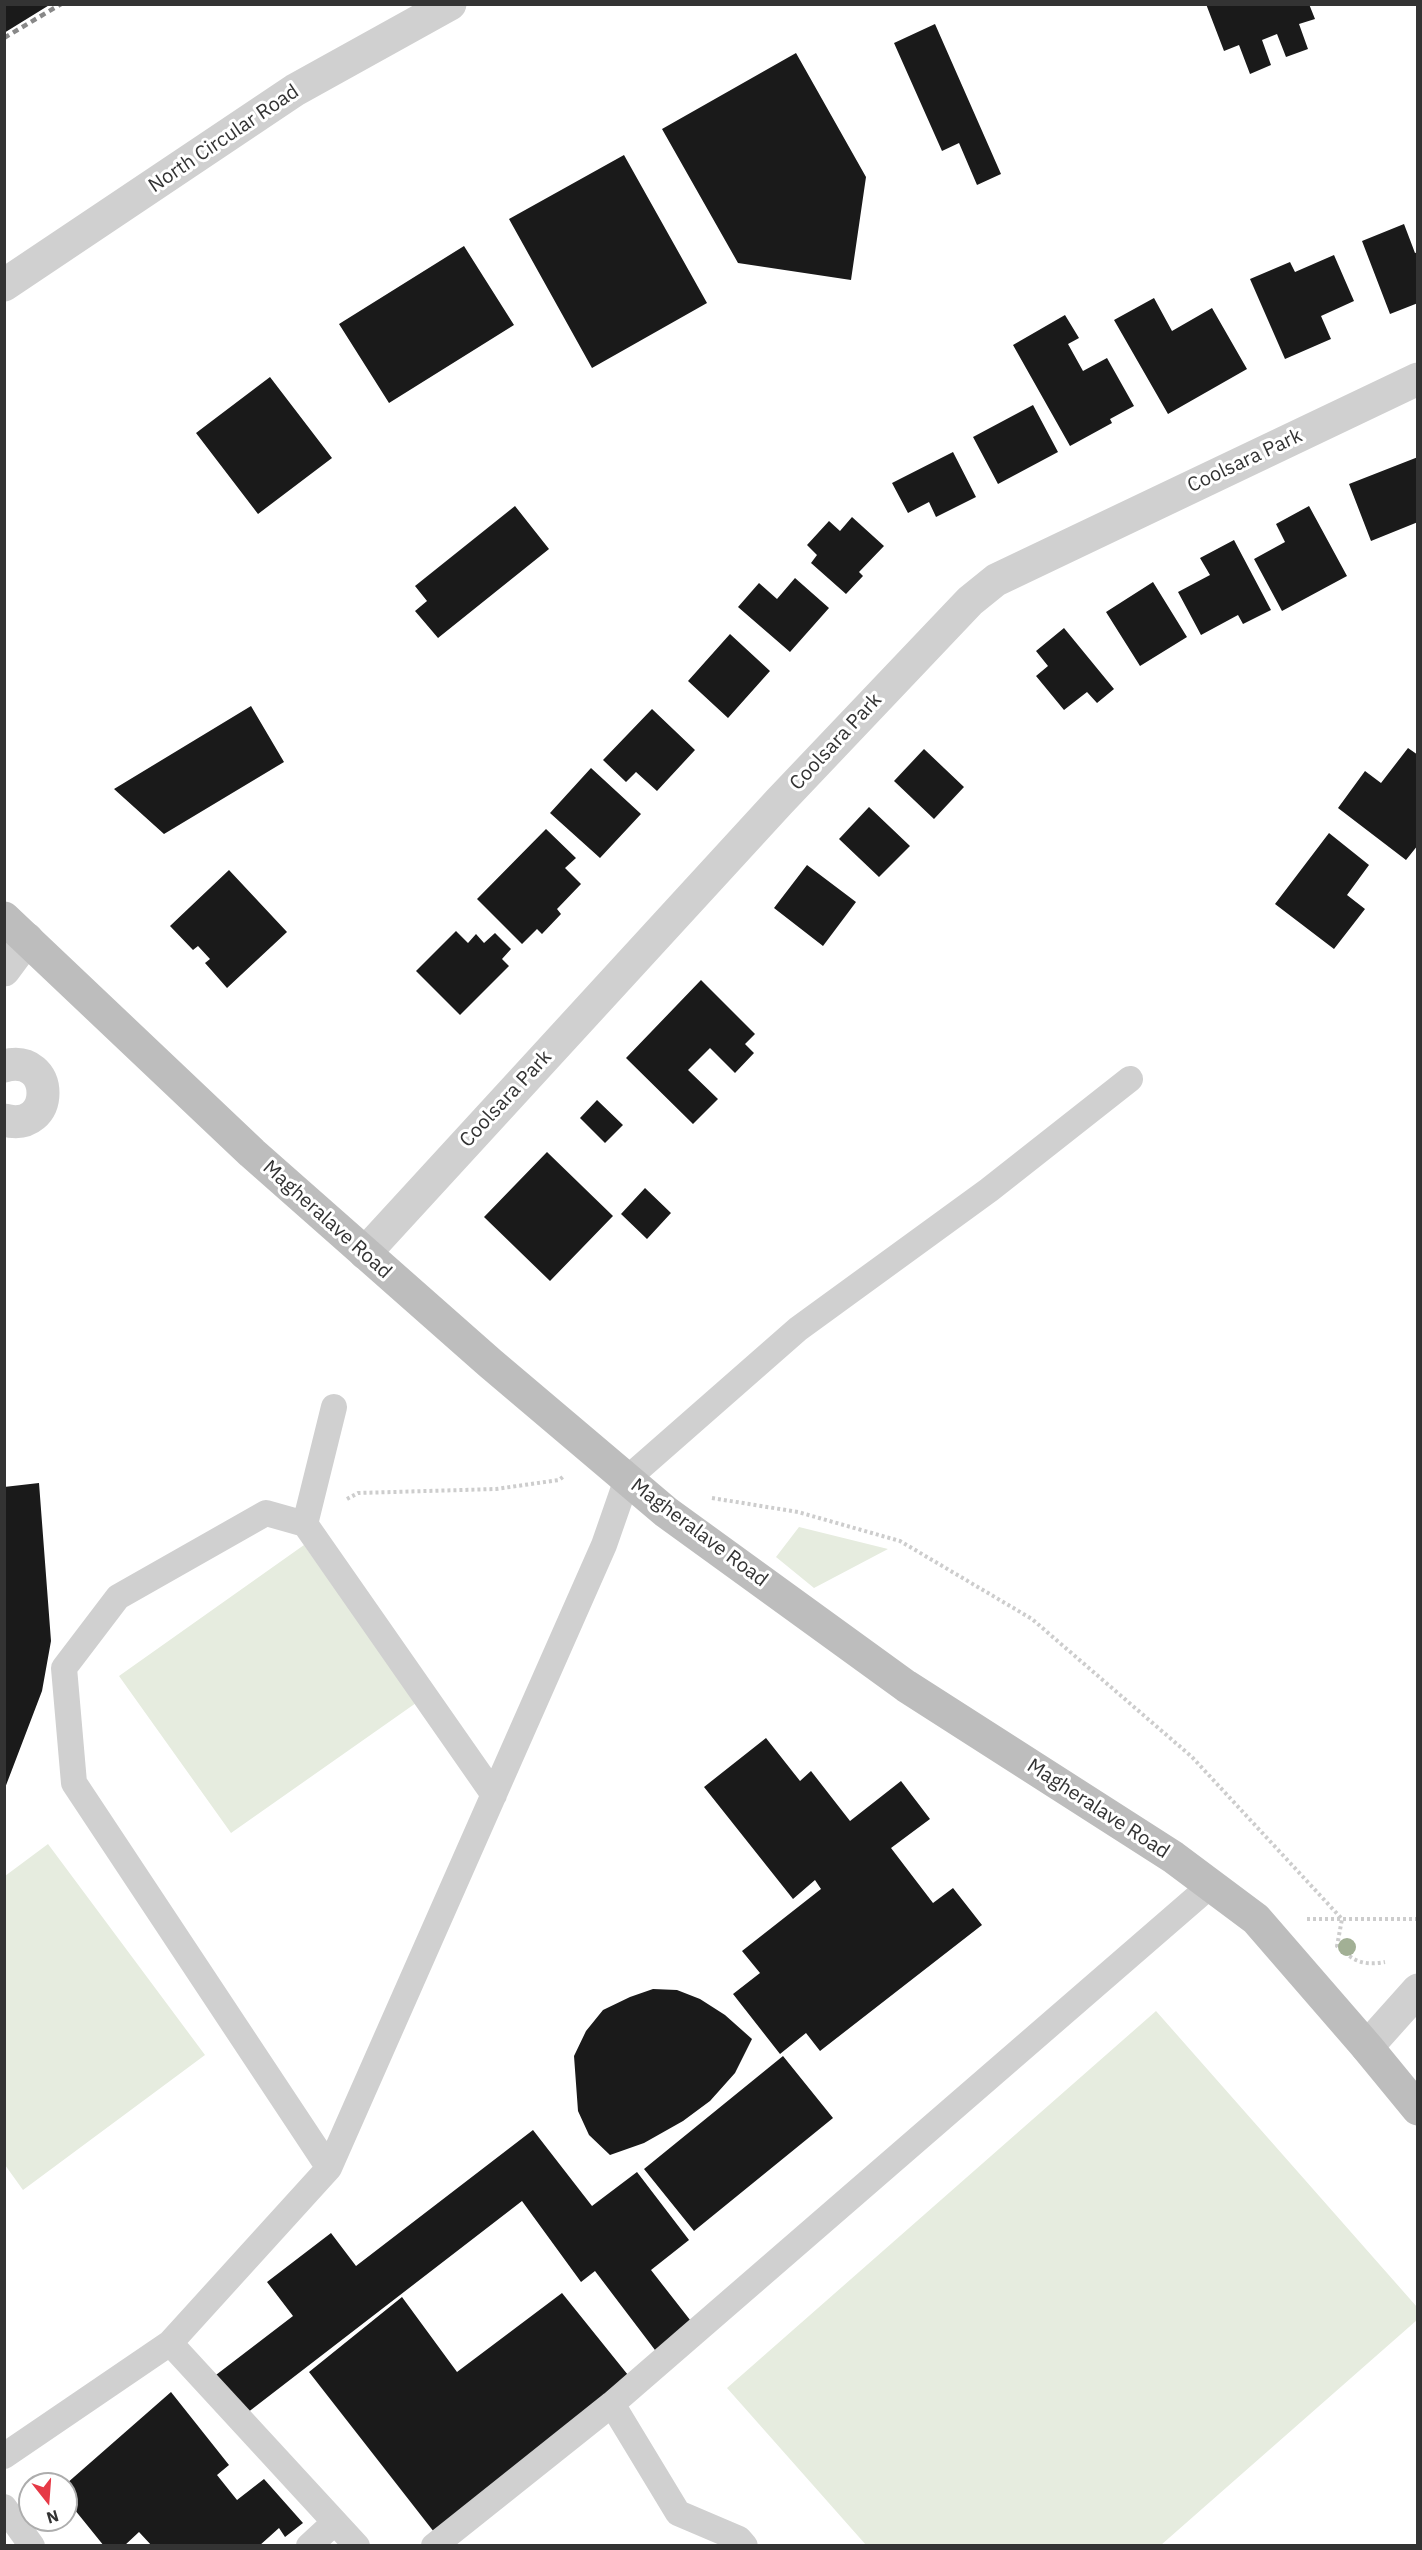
<!DOCTYPE html>
<html>
<head>
<meta charset="utf-8">
<style>
  body { margin:0 }
  #map { position:relative; width:1422px; height:2550px; overflow:hidden; background:#fff; font-family:"IBM Plex Sans",sans-serif }
  canvas { display:block }
  .frame { position:absolute; inset:0; border:6px solid #333; pointer-events:none }
  .north { position:absolute; left:18px; top:2472px; width:60px; height:60px; box-sizing:border-box; background:#fff; border:2px solid #adadad; border-radius:50%; rotate:163deg; font-size:16px; font-weight:700; line-height:24px; text-align:center; color:#333 }
  .north::after { content:''; display:block; margin:auto; width:21px; height:27px; background:#e63946; clip-path:polygon(50% 0,100% 100%,50% 72%,0 100%) }
</style>
</head>
<body>
<div id="map">
<canvas width="1422" height="2550"></canvas>
<div class="frame"></div>
<div class="north">N</div>
</div>
<script>
const g = document.querySelector('canvas').getContext('2d');
g.lineJoin = 'round';
function fillPath(path, color) {
  g.fillStyle = color;
  g.fill(path, 'evenodd');
}
function strokePath(path, color, width, dash) {
  g.strokeStyle = color;
  g.lineWidth = width;
  g.lineCap = dash ? 'butt' : 'round';
  g.setLineDash(dash || []);
  g.stroke(path);
}
function drawText(font, color, halo, rows, align = 'center') {
  g.font = font + ' "IBM Plex Sans",sans-serif';
  g.lineWidth = 6;
  g.setLineDash([]);
  g.textBaseline = 'middle';
  g.strokeStyle = halo;
  g.fillStyle = color;
  for (const [text, x, y, turn = 0] of rows) {
    g.save();
    g.translate(x, y);
    g.rotate((+turn || 0) * Math.PI / 180);
    g.textAlign = isNaN(turn) ? turn : align;
    if (halo) g.strokeText(text, 0, 0);
    g.fillText(text, 0, 0);
    g.restore();
  }
}
const green = new Path2D(`
  M799 1527 888 1549 814 1588 776 1557Z
  M304 1545 416 1703 231 1833 119 1676Z
  M48 1844 205 2055 23 2190 5 2165V1876Z
  M1156 2011 1417 2307V2320L1161 2545H866L727 2388Z`);
const building = new Path2D(`
  M4 4H51L4 33Z
  M1206 4H1309L1315 19 1299 24 1308 49 1286 57 1277 34 1262 40 1271 65 1250 74 1239 45 1224 51Z
  M935 24 1001 174 977 185 959 143 942 151 894 43Z
  M796 53 866 177 851 280 738 263 662 129Z
  M624 155 707 303 592 368 509 219Z
  M1404 224 1415 253 1418 252V303L1390 314 1362 241Z
  M464 246 514 325 389 403 339 324Z
  M1334 255 1354 301 1321 316 1331 339 1285 359 1250 279 1290 262 1295 272Z
  M1154 298 1172 331 1212 308 1247 369 1168 414 1114 320Z
  M1065 315 1079 338 1068 344 1083 371 1107 358 1134 406 1110 419 1112 423 1070 446 1013 345Z
  M270 377 332 458 258 514 196 433Z
  M1033 405 1058 452 998 484 973 437Z
  M953 452 976 497 936 517 929 502 908 513 892 483Z
  M1418 457V522L1371 541 1349 484Z
  M515 506 549 549 438 638 415 611 427 601 415 586Z
  M1309 506 1347 576 1282 611 1254 559 1285 542 1276 524Z
  M852 517 884 546 859 572 863 576 846 594 811 563 817 555 807 545 829 521 840 531Z
  M1234 540 1271 610 1243 624 1238 615 1201 635 1178 592 1210 575 1200 558Z
  M795 578 829 608 790 652 738 607 759 583 777 599Z
  M1153 582 1187 637 1140 666 1106 612Z
  M1064 628 1114 689 1097 703 1087 692 1064 710 1036 676 1048 666 1036 651Z
  M730 634 770 671 728 718 688 681Z
  M251 706 284 762 164 834 114 789Z
  M652 709 695 750 657 791 636 772 626 782 603 760Z
  M1408 748 1418 755V845L1406 860 1338 808 1365 771 1381 783Z
  M924 749 964 787 934 819 894 781Z
  M591 768 641 814 600 858 550 813Z
  M869 807 910 846 879 877 839 839Z
  M546 829 576 858 565 868 581 884 557 909 561 914 542 934 537 929 522 944 477 899Z
  M1329 833 1369 865 1347 895 1365 909 1334 949 1275 904Z
  M807 865 856 902 823 946 774 908Z
  M229 870 287 932 227 988 205 963 210 959 198 946 193 950 170 926Z
  M456 931 468 943 476 934 484 943 495 933 511 949 502 959 509 966 460 1015 416 971Z
  M701 980 755 1034 745 1044 754 1053 735 1073 710 1048 688 1070 718 1099 693 1124 626 1058Z
  M597 1100 623 1125 605 1143 580 1118Z
  M547 1152 613 1216 550 1281 484 1217Z
  M645 1188 671 1213 647 1239 621 1214Z
  M39 1483 51 1641 42 1691 5 1788 4 1487Z
  M766 1738 800 1781 811 1771 850 1821 901 1781 930 1819 891 1848 933 1903 953 1888 982 1925 820 2051 806 2033 780 2054 733 1994 760 1973 742 1951 821 1889 815 1880 793 1899 704 1787Z
  M653 1989 677 1990 700 1999 725 2015 752 2039 735 2073 710 2101 683 2121 644 2143 610 2155 589 2135 578 2111 574 2056 586 2031 603 2010 630 1997Z
  M783 2056 833 2118 694 2231 644 2169Z
  M533 2130 592 2206 637 2172 689 2240 651 2270 694 2325 658 2354 595 2271 581 2282 522 2201 247 2413 212 2378 293 2316 267 2282 331 2233 356 2266Z
  M562 2293 628 2375 434 2532 309 2372 402 2297 457 2372Z
  M171 2392 229 2465 217 2475 237 2500 264 2479 303 2523 285 2537 279 2528 259 2546H152L139 2532 124 2546H104L66 2499V2484Z`);
const path = new Path2D(`
  M712 1498 798 1512 900 1541 1032 1619 1192 1757 1342 1919 1337 1946C1353 1961 1363 1966 1385 1962
  M347 1499 358 1493 496 1489 559 1480 564 1476
  M1307 1919H1418`);
const lane = new Path2D(`
  M334 1407 305 1524 494 1795
  M305 1524 266 1513 118 1597 64 1668 74 1783 329 2168
  M612 2404 678 2513 739 2539 745 2546
  M4 2456 170 2343
  M4 2507 32 2546
  M309 2546 335 2522
  M357 2546 170 2343 329 2168 604 1545 627 1479 798 1329 989 1190 1130 1079
  M434 2546 612 2404 1211 1885`);
const street = new Path2D(`
  M4 285 295 90 450 4
  M4 970 27 939
  M4 1066C56 1052 56 1134 4 1120
  M365 1253 779 802 970 601 996 580 1418 379
  M1367 2047 1418 1990`);
const secondary = new Path2D(`
  M4 918 252 1153 490 1363 666 1512 906 1686 1173 1857 1256 1919 1367 2047 1418 2109`);
const rail = new Path2D(`
  M4 38 61 4`);
const trees = [
  [1347,1947]
];
const streetNames = [
  ["North Circular Road",224,139,-34],
  ["Coolsara Park",1245,461,-25],
  ["Coolsara Park",836,742,-47],
  ["Coolsara Park",506,1099,-47],
  ["Magheralave Road",327,1220,42],
  ["Magheralave Road",699,1533,37],
  ["Magheralave Road",1098,1809,33]
];
fillPath(green, '#e6ecdf');
fillPath(building, '#1a1a1a');
strokePath(path, '#cdcdcd', 4, [3, 3]);
strokePath(lane, '#d0d0d0', 26);
strokePath(street, '#d0d0d0', 33);
strokePath(secondary, '#bdbdbd', 33);
strokePath(rail, '#888', 4.5, [6, 4.5]);
g.fillStyle = '#a2b095';
for (const [x, y] of trees) {
  g.beginPath();
  g.arc(x, y, 9, 0, 2 * Math.PI);
  g.fill();
}
drawText('20px', '#333', '#fff', streetNames);
</script>
</body>
</html>
